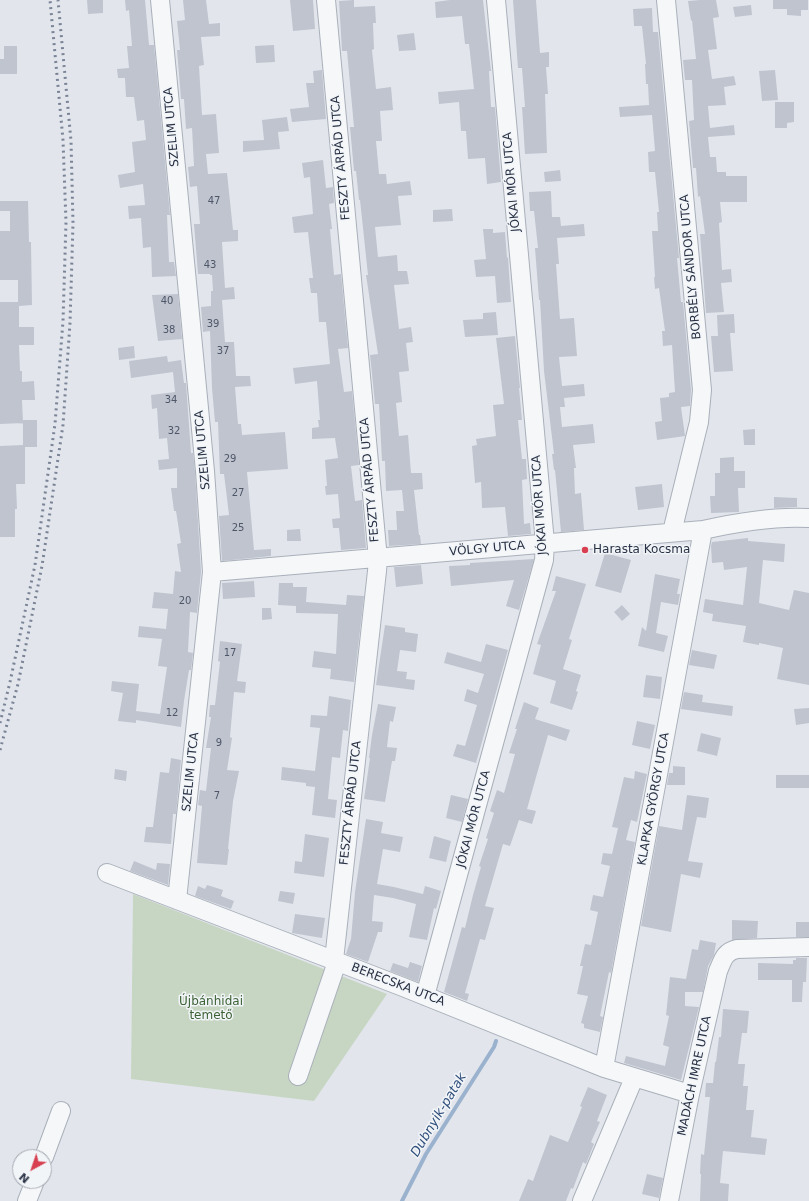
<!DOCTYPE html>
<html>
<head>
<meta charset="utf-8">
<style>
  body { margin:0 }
  #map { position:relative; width:809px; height:1201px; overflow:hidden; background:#e2e6ec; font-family:"DejaVu Sans",sans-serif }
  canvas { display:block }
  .north { position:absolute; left:12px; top:1149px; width:40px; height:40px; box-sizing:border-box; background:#f2f5f8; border:1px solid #a2a7b0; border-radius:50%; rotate:220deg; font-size:11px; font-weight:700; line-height:16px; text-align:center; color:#293245 }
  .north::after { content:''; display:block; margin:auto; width:14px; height:18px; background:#d84051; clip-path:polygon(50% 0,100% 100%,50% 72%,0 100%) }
</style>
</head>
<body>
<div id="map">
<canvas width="809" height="1201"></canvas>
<div class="north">N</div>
</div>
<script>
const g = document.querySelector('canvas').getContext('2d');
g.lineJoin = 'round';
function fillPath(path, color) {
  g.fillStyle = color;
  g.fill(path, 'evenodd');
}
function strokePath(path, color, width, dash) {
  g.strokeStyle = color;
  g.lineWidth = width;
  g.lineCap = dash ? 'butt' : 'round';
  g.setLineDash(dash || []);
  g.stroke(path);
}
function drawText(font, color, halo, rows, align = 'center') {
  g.font = font + ' "DejaVu Sans",sans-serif';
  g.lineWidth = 3;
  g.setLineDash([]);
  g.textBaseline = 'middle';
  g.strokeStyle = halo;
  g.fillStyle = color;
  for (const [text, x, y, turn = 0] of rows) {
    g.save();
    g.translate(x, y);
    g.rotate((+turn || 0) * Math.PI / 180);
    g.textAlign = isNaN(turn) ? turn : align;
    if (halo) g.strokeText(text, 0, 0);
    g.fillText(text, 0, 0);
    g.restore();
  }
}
const green = new Path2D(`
  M133 894 387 994 314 1101 131 1079Z`);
const stream = new Path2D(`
  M402 1201 426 1154 494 1047 496 1041`);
const building = new Path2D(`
  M87 0H103V13L88 14Z
  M125 0H145L149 45H154L170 215H167L169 262H174L176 276 152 277 151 247 143 248 141 218 129 219 128 206 145 205 143 184 120 188 118 175 135 172 132 142 146 140 144 120 137 121 134 97H126L125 78H118L117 69 129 68 127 46H132L129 10 126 11Z
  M183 0H206L209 24 220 23V36L201 37 204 65 199 66 202 115 216 114 219 153 206 154 208 174 227 173 233 230H238V241L222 242 225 288 234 287 235 299 222 300 225 342H234L236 376H250L251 386 235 387 238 424H241L242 435 285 432 288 469 247 472 254 550 271 549V556L222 561 219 516 229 515 224 474H220L218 422H215L212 388 210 331 203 332 201 307 211 306V291H213L212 275H210V274H198L194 224H200L197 186 190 187 188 167 194 166 192 128 186 129 184 99H181L177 50H180L177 21 185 20Z
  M290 0H313L315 29 293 31Z
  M354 0V7L375 6 376 23H373L374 49 372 50 376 89 391 87 393 110 380 111 382 141H376L379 174H386L387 184 410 181 412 195 398 196 401 225 375 227 378 257 397 255 398 271H407L409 284 394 285 399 329 411 327 413 342 406 343 409 371 399 372 402 402 396 403 399 436 408 435 411 473H422L423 489 414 490 419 535H420L421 544 389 546 388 530H397L396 511H404L402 490 386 491 385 461H382L379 404H375L372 374 370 355 378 354 368 288 366 275H368L360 200H359L356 171H354L350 127H354L347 51H342L339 1Z
  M450 0H483L491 71H489L491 107H495L501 182 487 184 485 158 468 159 466 131H461L459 102 439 104 438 92 474 89 469 44H465L462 16 436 18 435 2Z
  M513 0H536L540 53 549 52V67H546L548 94H545L547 153 525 154 522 107H525L522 68H518Z
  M700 0H716L719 17 713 18 717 49 708 50 712 79 734 76 736 85 724 87 726 105 708 106 710 128 734 125 735 135 708 137 710 157H716L717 172H726V176H747V202H720L722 222 719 223 722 270 731 269 732 282 721 283 724 312 706 313 700 234H705L700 196 698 197 696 168H693L689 121 694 120 692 80H685L683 60 696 59 692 20 691 21 688 1Z
  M773 0H808V10H801V16L787 15V9H773Z
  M751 5 752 15 735 17 733 7Z
  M652 8 653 32H658L679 258H677L681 302H683L691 390 690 406 681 407 685 436 657 440 655 422 662 421 660 398 669 397V393L675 392 672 345 663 346 662 331H665L659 288 655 289 654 277H655L652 231H658L657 212H659L655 172H649L648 152 655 151 652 115 620 117 619 107 649 105 648 84H646L645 64H646L642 26H634L633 9Z
  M414 33 416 50 399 51 397 35Z
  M274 45 275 62 256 63 255 46Z
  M4 46H17V74H0V59H4Z
  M322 70 326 119 292 122 290 109 309 107 306 83H314L313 71Z
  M775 70 778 100 762 101 759 71Z
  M775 102H794V122L787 123V128H775Z
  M287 117 289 131 278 132 280 149 243 152V141L264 140 262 120Z
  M323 160 326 188 333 187 334 203 329 204 332 229H330L334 275 341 274 348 348 338 349 344 392 352 391 359 465 351 466 355 501 362 500 366 548 341 550 339 528H333L332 519 340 518 338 494 326 495 325 486H327L325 460 338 458 335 438 312 439V428L319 427 318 420H320L317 381 295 384 293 368 330 364 326 322H319L317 293H311L309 278H313L308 232 294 233 292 217 313 214 310 177 304 178 302 163Z
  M560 170 561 181 545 182 544 172Z
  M551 191 552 217H560L561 226 584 224 585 236 557 238 559 264H556L560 319 574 318 577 356 559 357 562 386 584 384 585 396 564 398 565 407H560L562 427 593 424 595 443 573 445 576 468H574L575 494 581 493 584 530 561 532 555 470H554L552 454H554L544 371 540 300H539L535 248H538L534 211H530L529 192Z
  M0 201H28L29 242H31L32 305 19 306V327H34V345H19L20 371H22V382L34 381 35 400H22L23 423 0 424V302H18V280H0V231H10V211H0Z
  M452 209 453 221 433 222V210Z
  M483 229H493V233L505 232 507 258 508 257 511 302 497 303 495 276 476 277 474 260 486 259Z
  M178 294 182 339 158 341 152 295Z
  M496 312 498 335 465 337 463 320 483 319V313Z
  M734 314 735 333H730L733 371 714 372 711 336H718L717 315Z
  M515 336 520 388H519L522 420H518L522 459H526L527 479 522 480 524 524 530 523 531 534 508 536 505 507 482 508 481 482 475 483 472 446 477 445 476 439 496 436 493 405 504 404 496 338Z
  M134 346 135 358 119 360 118 348Z
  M167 356 168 362 181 360 184 383H186L191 453H193L195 472 201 572 197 613 190 612 188 652 193 653 191 670H189L184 701 181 727 136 720V723L118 721 123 693 111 691 112 681 139 684 136 711 160 714 167 667 158 666 162 639 138 637 139 626 166 629 168 609 152 608 154 592 173 594 175 571 181 572 177 544 181 543 176 511H174L171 488H177V468L159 470 158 460 169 459 167 438 159 439 157 408 152 409 151 395 175 392 173 372 131 378 129 361Z
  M23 420H37V447H25V484H16L17 509H15V537H0V446L23 445Z
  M755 429V445H744L743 430Z
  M734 457V471H745V488H738L739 512 711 513 710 496H715V473H720V458Z
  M662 484 664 507 638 510 635 487Z
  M774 497 797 498V507L774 508Z
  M300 529 301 541H287V530Z
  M748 538V541L785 544 784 562 763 560 759 603 789 610 794 590 809 593V685L777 679 783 648 759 643V645L743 642 746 626 712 621 713 614 703 612 705 599 743 605 747 567 724 570 723 562 712 563 711 546 712 542Z
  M605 553 631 560 621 593 595 586Z
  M534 559 519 610 506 606 514 580 451 586 449 566 470 565V563Z
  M421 565 423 584 396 587 394 567Z
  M655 574 680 579 677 594H680L678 605 661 602 656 633 668 636 664 652 638 646 642 627 646 631Z
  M556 576 586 584 569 639 572 640 563 669 581 675 576 691 578 692 572 710 550 703 556 681 533 674 541 645 537 644 556 591H552Z
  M254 581 255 597 223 599 222 583Z
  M279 583H293V587H307L306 602 346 605 347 595 364 596 354 682 330 679 331 669 312 667 314 651 336 654 338 614 296 613V606L278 605Z
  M622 605 630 614 622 621 614 612Z
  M262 608H271L272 619 262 620Z
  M385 625 405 628V632L418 634 416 652 400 650 397 671 407 672 406 679 415 680 414 690 376 685Z
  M220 641 242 644 237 681 246 682 245 693 234 692 230 737 232 738 227 770 239 771 233 801 228 849H229L227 865 197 863 202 806 198 805 200 790 206 791 211 748H206L211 717H209L210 705H215L220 662 218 661Z
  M486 644 508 650 476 763 453 756 457 744 465 746 477 705 464 701 467 689 478 693 484 674 444 663 447 652 481 662Z
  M692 650 717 655 714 669 689 665Z
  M646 675 662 677 660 699 643 697Z
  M684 692 703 695 702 702 733 706 732 716 681 709Z
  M329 696 351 700 348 731 343 730 340 758 332 757 328 799 337 800 335 818 312 815 315 787 306 786V783L281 780 282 767 315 771 320 728 310 727 311 715 327 716Z
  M524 702 539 708 535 719 570 730 566 741 548 735 527 809 536 811 532 824 519 820 510 846 503 844 485 906 494 908 485 940 480 939 465 993 469 994 467 1001 444 992 462 927 465 928 473 895 481 867 479 866 488 839 486 838 494 813 490 811 497 790 504 793 515 754 509 753 517 729H515Z
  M378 704 396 707 393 722 390 721 387 747 397 748 395 761H392L385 802 364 799 370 758H369L372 735Z
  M809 708V723L796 725 794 709Z
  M637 721 655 725 650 749 632 745Z
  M701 733 721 738 717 756 697 751Z
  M171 758 181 760 176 814H173L171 844 144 842 146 827H153L160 772 169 773Z
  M673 766 685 767V785H667L669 773H673Z
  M115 769 127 771 126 781 114 779Z
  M635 771 647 774 637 822 631 820 626 840 635 842 611 973 609 972 600 1016 603 1017 600 1032 584 1028V1024L581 1023 588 996 577 994 583 966H580L585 944 591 945 598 912 590 910 593 895 603 897 610 866 601 864 603 853 612 854 618 828 612 827 624 777 634 779Z
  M776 775H809V788H776Z
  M451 795 468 799 462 822 446 818Z
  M687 795 709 798 706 818 697 817 688 861 703 863 700 878 681 874 671 932 641 926 659 826 682 830Z
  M366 819 383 822 381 833 403 837 400 852 383 849 377 884 394 887 423 894 425 886 441 891 436 909 434 908 427 940 409 937 416 904 393 898 374 895 372 921 383 922 382 932H378L368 962 346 954 351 939 355 892Z
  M305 834 329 838 324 877 294 873 295 861 302 862Z
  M434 836 451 841 446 862 429 858Z
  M134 861 156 870 157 863 170 864 168 885 130 871Z
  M207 885 223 890 221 896 234 901 231 909 195 896 198 886 205 889Z
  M280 891 295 893 293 904 278 901Z
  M295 914 325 918 322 938 292 933Z
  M732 920 758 921 757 938 732 940Z
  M796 922H809V937H796Z
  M700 940 716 943 714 955 708 966 703 992H685V1006L699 1007 681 1080 624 1063 626 1056 665 1066 669 1047 663 1045 669 1016 666 1015 670 977 686 979 692 949 698 950Z
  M796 958H807L806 982H803L802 1002H792V980H758V963L793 964V960H796Z
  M410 962 422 966 418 982 390 971 393 963 408 968Z
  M723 1009 749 1011 747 1033H742L738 1064H745L743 1086H748L746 1110H754L751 1137 767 1139 765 1155 723 1151 720 1183 729 1184 728 1201H700L701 1174H700L701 1154 704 1155 710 1097H705L706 1083H713L715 1062H716L719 1037H721Z
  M588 1087 607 1095 597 1121 600 1122 591 1142 594 1144 586 1164 583 1162 573 1189 571 1188 566 1201H519L528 1179 533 1181 550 1135 568 1142 582 1107 580 1106Z
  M647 1174 663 1178 659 1198 642 1194Z`);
const minor = new Path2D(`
  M160 0 205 471 212 572 177 900
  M326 0 378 559 377 571 334 960
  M666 0 702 390 699 422 672 532
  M212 572 703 530C738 522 773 516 809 518
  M107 873 403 987 604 1068 690 1094
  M425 996 544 560 545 543 496 0
  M604 1068 703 530
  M298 1076 337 962
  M44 1157 61 1111
  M27 1201 35 1181
  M582 1201 634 1078
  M669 1201 690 1094 718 971C723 960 724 952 737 949L809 947`);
const rail = new Path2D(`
  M0 723 10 682 35 565 55 424 63 321 66 222 63 140 50 0
  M0 750 18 684 42 566 63 425 70 323 73 223 71 141 58 0`);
const markers = [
  [585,550,4,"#d84051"]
];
const numberNames = [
  ["47",214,201],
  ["43",210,265],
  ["40",167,301],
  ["39",213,324],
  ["38",169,330],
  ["37",223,351],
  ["34",171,400],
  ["32",174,431],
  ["29",230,459],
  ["27",238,493],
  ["25",238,528],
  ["20",185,601],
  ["17",230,653],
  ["12",172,713],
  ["9",219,743],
  ["7",217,796]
];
const streetNames = [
  ["SZELIM UTCA",172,127,-95],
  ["FESZTY ÁRPÁD UTCA",341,158,-95],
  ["JÓKAI MÓR UTCA",512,182,-95],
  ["BORBÉLY SÁNDOR UTCA",691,267,-95],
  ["SZELIM UTCA",203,450,-95],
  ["FESZTY ÁRPÁD UTCA",370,480,-95],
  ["JÓKAI MÓR UTCA",540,505,-94],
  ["VÖLGY UTCA",487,549,-5],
  ["SZELIM UTCA",191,772,-84],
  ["KLAPKA GYÖRGY UTCA",654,799,-80],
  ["FESZTY ÁRPÁD UTCA",351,803,-84],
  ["JÓKAI MÓR UTCA",474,819,-75],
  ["BERECSKA UTCA",398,985,21],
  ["MADÁCH IMRE UTCA",695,1076,-78]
];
const poiNames = [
  ["Harasta Kocsma",593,550]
];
const parkNames = [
  ["Újbánhidai",211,1002],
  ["temető",211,1016]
];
const waterNames = [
  ["Dubnyik-patak",439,1115,-59]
];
fillPath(green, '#c7d6c3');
strokePath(stream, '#9bb2ce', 4);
fillPath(building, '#bfc4cf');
strokePath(minor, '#aab0ba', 20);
strokePath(minor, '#f5f7f9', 18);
strokePath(rail, '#7a8496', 3, [2, 4]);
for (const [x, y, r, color] of markers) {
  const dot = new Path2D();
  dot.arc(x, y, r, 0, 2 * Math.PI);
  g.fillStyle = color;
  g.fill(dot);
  strokePath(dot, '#f2f5f8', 1.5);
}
drawText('10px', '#4e5668', null, numberNames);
drawText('12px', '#293245', '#f2f5f8', streetNames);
drawText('12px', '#293245', '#f2f5f8', poiNames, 'left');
drawText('12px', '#3c6235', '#f2f5f8', parkNames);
drawText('italic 13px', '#304f7c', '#f2f5f8', waterNames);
</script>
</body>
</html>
